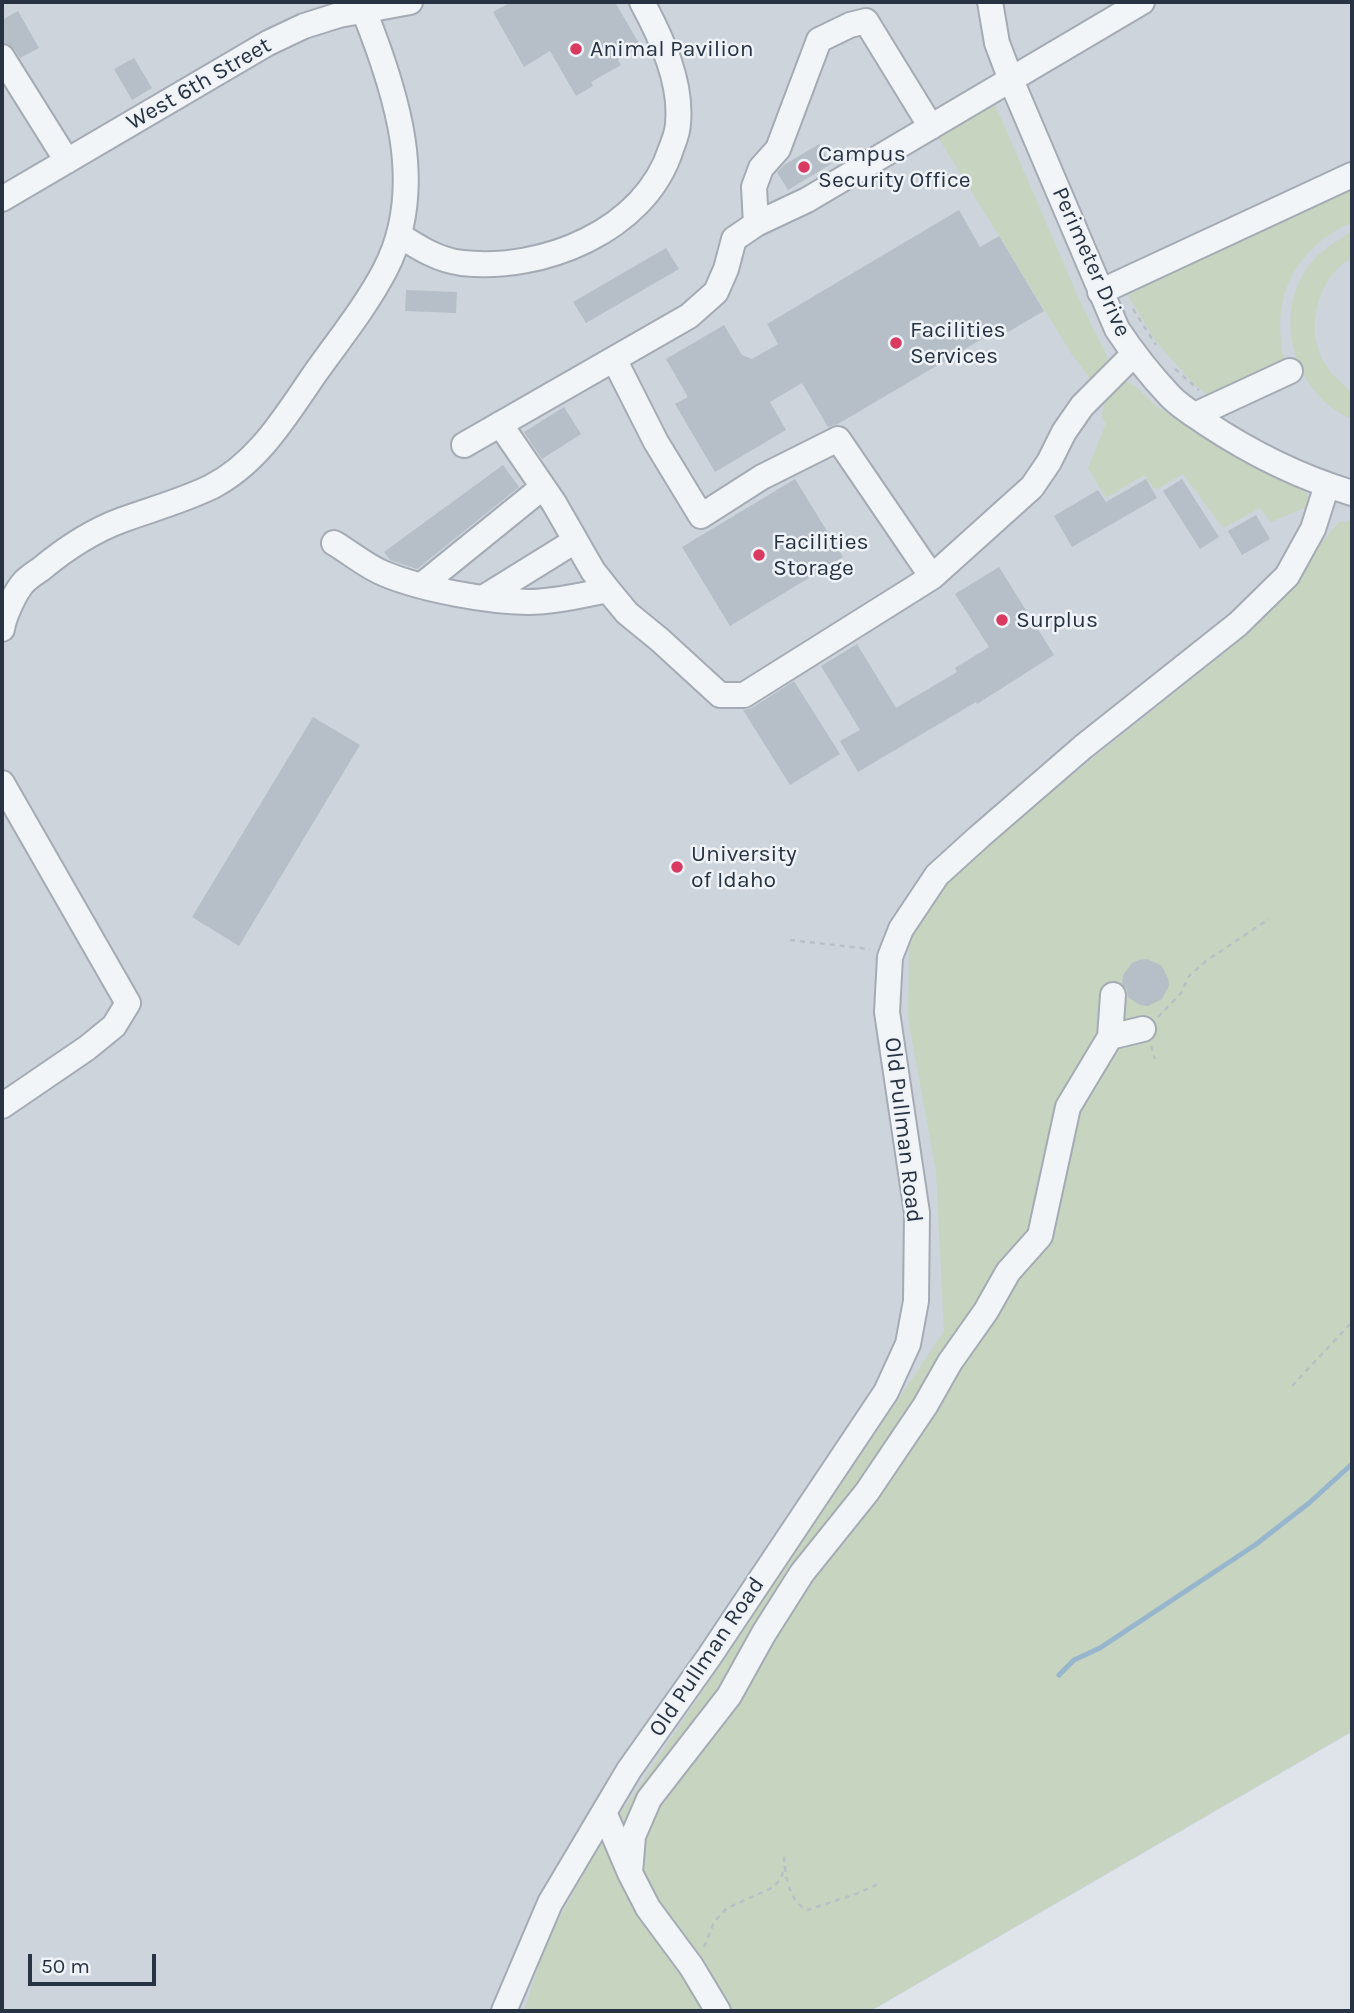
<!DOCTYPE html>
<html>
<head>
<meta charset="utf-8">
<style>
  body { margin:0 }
  #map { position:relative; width:1354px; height:2013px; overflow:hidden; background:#dfe4ea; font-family:Karla,sans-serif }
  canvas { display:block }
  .frame { position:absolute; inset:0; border:4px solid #273342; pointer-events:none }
  .scale { position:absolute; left:28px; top:1954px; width:128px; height:32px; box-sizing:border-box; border:4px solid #273342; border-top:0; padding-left:9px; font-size:21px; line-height:24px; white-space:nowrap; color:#273342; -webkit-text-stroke:5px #eff3f7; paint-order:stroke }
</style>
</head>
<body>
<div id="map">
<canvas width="1354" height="2013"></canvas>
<div class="frame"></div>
<div class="scale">50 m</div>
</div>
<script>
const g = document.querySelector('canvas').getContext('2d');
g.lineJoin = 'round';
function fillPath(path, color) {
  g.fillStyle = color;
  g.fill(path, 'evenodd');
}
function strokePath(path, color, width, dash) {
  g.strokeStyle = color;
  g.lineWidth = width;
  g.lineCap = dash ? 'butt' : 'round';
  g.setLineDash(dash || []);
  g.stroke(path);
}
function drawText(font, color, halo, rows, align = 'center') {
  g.font = font + ' Karla,sans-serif';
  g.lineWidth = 5;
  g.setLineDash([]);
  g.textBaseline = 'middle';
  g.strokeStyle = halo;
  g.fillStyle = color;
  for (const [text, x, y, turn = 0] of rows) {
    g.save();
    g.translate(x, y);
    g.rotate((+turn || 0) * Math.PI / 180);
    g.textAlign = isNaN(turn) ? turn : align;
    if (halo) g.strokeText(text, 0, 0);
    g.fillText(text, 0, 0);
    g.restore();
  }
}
const built = new Path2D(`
  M2 2H1352V1732L871 2011H2Z`);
const green = new Path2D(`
  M994 102 1078 297 1108 359 1090 379 1071 353 938 137Z
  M1352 186V222C1290 251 1269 302 1286 367L1214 400 1193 383 1157 343 1126 292Z
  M1352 231V258C1335 267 1325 282 1319 300 1307 339 1321 369 1352 392V419C1298 397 1273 324 1304 273 1315 254 1334 243 1352 231Z
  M1121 382H1127L1135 386 1155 405 1231 455 1302 488 1308 496 1307 507 1271 522 1260 508 1223 528 1183 474 1155 490 1144 475 1106 498 1088 468 1106 424 1101 417 1106 398Z
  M1352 521V1731L870 2011H524L547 1941 599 1846 944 1331 936 1171 908 1018 909 936 952 871 1233 646 1339 522Z`);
const stream = new Path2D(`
  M1059 1675 1074 1660 1100 1648 1255 1545 1309 1503 1352 1464`);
const building = new Path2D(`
  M511 2H615L641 47 618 60 621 65 591 82 593 86 576 96 550 51 524 67 493 12Z
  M18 11 39 48 20 58 14 49 5 43 2 37V20Z
  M134 58 152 88 132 100 114 69Z
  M819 144 831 164 788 190 777 172 784 165Z
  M959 210 980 247 999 236 1044 311 1008 332 1004 326 838 424 828 427 802 383 770 402 786 430 715 472 675 404 688 397 666 359 724 325 742 355 752 359 778 344 767 324Z
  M666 248 679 269 586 323 573 302Z
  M406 290 457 292 456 313 405 311Z
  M564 407 581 434 542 459 524 432Z
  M503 465 519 487 417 569 390 560 384 552Z
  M795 479 843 557 730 626 682 547Z
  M1146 479 1157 498 1072 547 1054 516 1098 490 1106 502Z
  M1182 479 1219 537 1200 549 1163 491Z
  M1256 515 1270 539 1242 555 1228 531Z
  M999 567 1054 655 977 704 976 702 858 772 840 741 860 730 821 666 857 644 896 708 957 672 955 668 989 647 955 594Z
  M794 681 840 754 790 785 743 710 752 708Z
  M313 717 360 745 239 946 192 917Z
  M1147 959 1161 965 1168 978 1169 986 1162 999 1148 1006 1140 1005 1128 997 1127 989 1122 984 1123 975 1132 963 1139 960Z`);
const path = new Path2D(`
  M1133 309 1156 345
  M1175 369 1199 390
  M790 940 870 949
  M1158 1017 1181 993 1189 976 1206 961 1269 919
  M1151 1046 1155 1059
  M1292 1386 1352 1322
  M784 1857C785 1874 789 1902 807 1910L856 1894 878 1884
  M704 1947 714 1922 727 1908 774 1887 781 1878 785 1866`);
const minor = new Path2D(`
  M990 2 997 43 1011 80 1117 329C1133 353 1151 376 1171 397 1181 407 1194 415 1206 423 1251 453 1299 477 1352 493
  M2 57 67 161
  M2 199 268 43 304 26 339 15 410 2
  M756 224 754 187 761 168 778 149 819 40 850 25 866 21 931 127
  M399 235C419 248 438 260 462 263 542 272 645 231 671 149 674 141 678 132 678 123 682 82 661 37 642 2
  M1100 292 1352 175
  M614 359 656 442 701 516 762 477 838 439 932 577 1032 487 1049 462 1064 432 1082 406 1134 354
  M1195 415 1290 371
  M500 424 554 503 593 571 608 590 627 613 660 640 720 695H744L932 577
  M464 445 689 316 716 292 726 269 734 239 756 224 807 200 1142 2
  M334 543C351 553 367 567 385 574 424 590 486 601 528 602 555 602 582 595 608 590
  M422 585 543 487
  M483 598 575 541
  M2 629C4 616 15 592 24 582 29 577 35 573 41 569 65 549 92 531 122 520 152 509 182 501 211 487 258 463 285 417 314 375 338 341 365 308 385 270 428 188 396 91 364 11L363 2
  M2 783 128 1003 114 1026 87 1048 2 1106
  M1110 1037 1143 1029
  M604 1812 630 1873 648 1908 691 1966 718 2011
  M630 1873 633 1836 649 1799 729 1696 764 1633 802 1573 867 1492 925 1406 950 1362 986 1311 1008 1272 1040 1236 1068 1107 1110 1037 1113 995
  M504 2011 550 1903 629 1770 709 1657 886 1392 908 1344 916 1301 917 1213 887 1012 890 957 901 929 937 875 980 836 1083 747 1238 624 1287 576 1313 529 1327 485`);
const markers = [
  [576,49,7,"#d93a61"],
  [804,167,7,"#d93a61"],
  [896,343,7,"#d93a61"],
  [759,555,7,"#d93a61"],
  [1002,620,7,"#d93a61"],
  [677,867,7,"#d93a61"]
];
const poiNames = [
  ["Animal Pavilion",590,49],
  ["Campus",818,154],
  ["Security Office",818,180],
  ["Facilities",910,330],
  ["Services",910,356],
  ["Facilities",773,542],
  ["Storage",773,568],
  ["Surplus",1016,620],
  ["University",691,854],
  ["of Idaho",691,880]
];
const streetNames = [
  ["West 6th Street",199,84,-30],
  ["Perimeter Drive",1091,262,66],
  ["Old Pullman Road",903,1130,83],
  ["Old Pullman Road",707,1657,-56]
];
fillPath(built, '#cdd4dc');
fillPath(green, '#c7d4c0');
strokePath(stream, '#97b6cd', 5);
fillPath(building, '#b6bec7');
strokePath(minor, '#a4abb4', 28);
strokePath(path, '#b9bfc5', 2.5, [5, 5]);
strokePath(minor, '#f2f5f8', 24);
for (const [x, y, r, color] of markers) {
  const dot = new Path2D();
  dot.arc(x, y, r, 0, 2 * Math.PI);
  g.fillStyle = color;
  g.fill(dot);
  strokePath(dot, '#eff3f7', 2.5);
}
drawText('23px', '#273342', '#eff3f7', poiNames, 'left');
drawText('23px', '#273342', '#eff3f7', streetNames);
</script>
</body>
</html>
